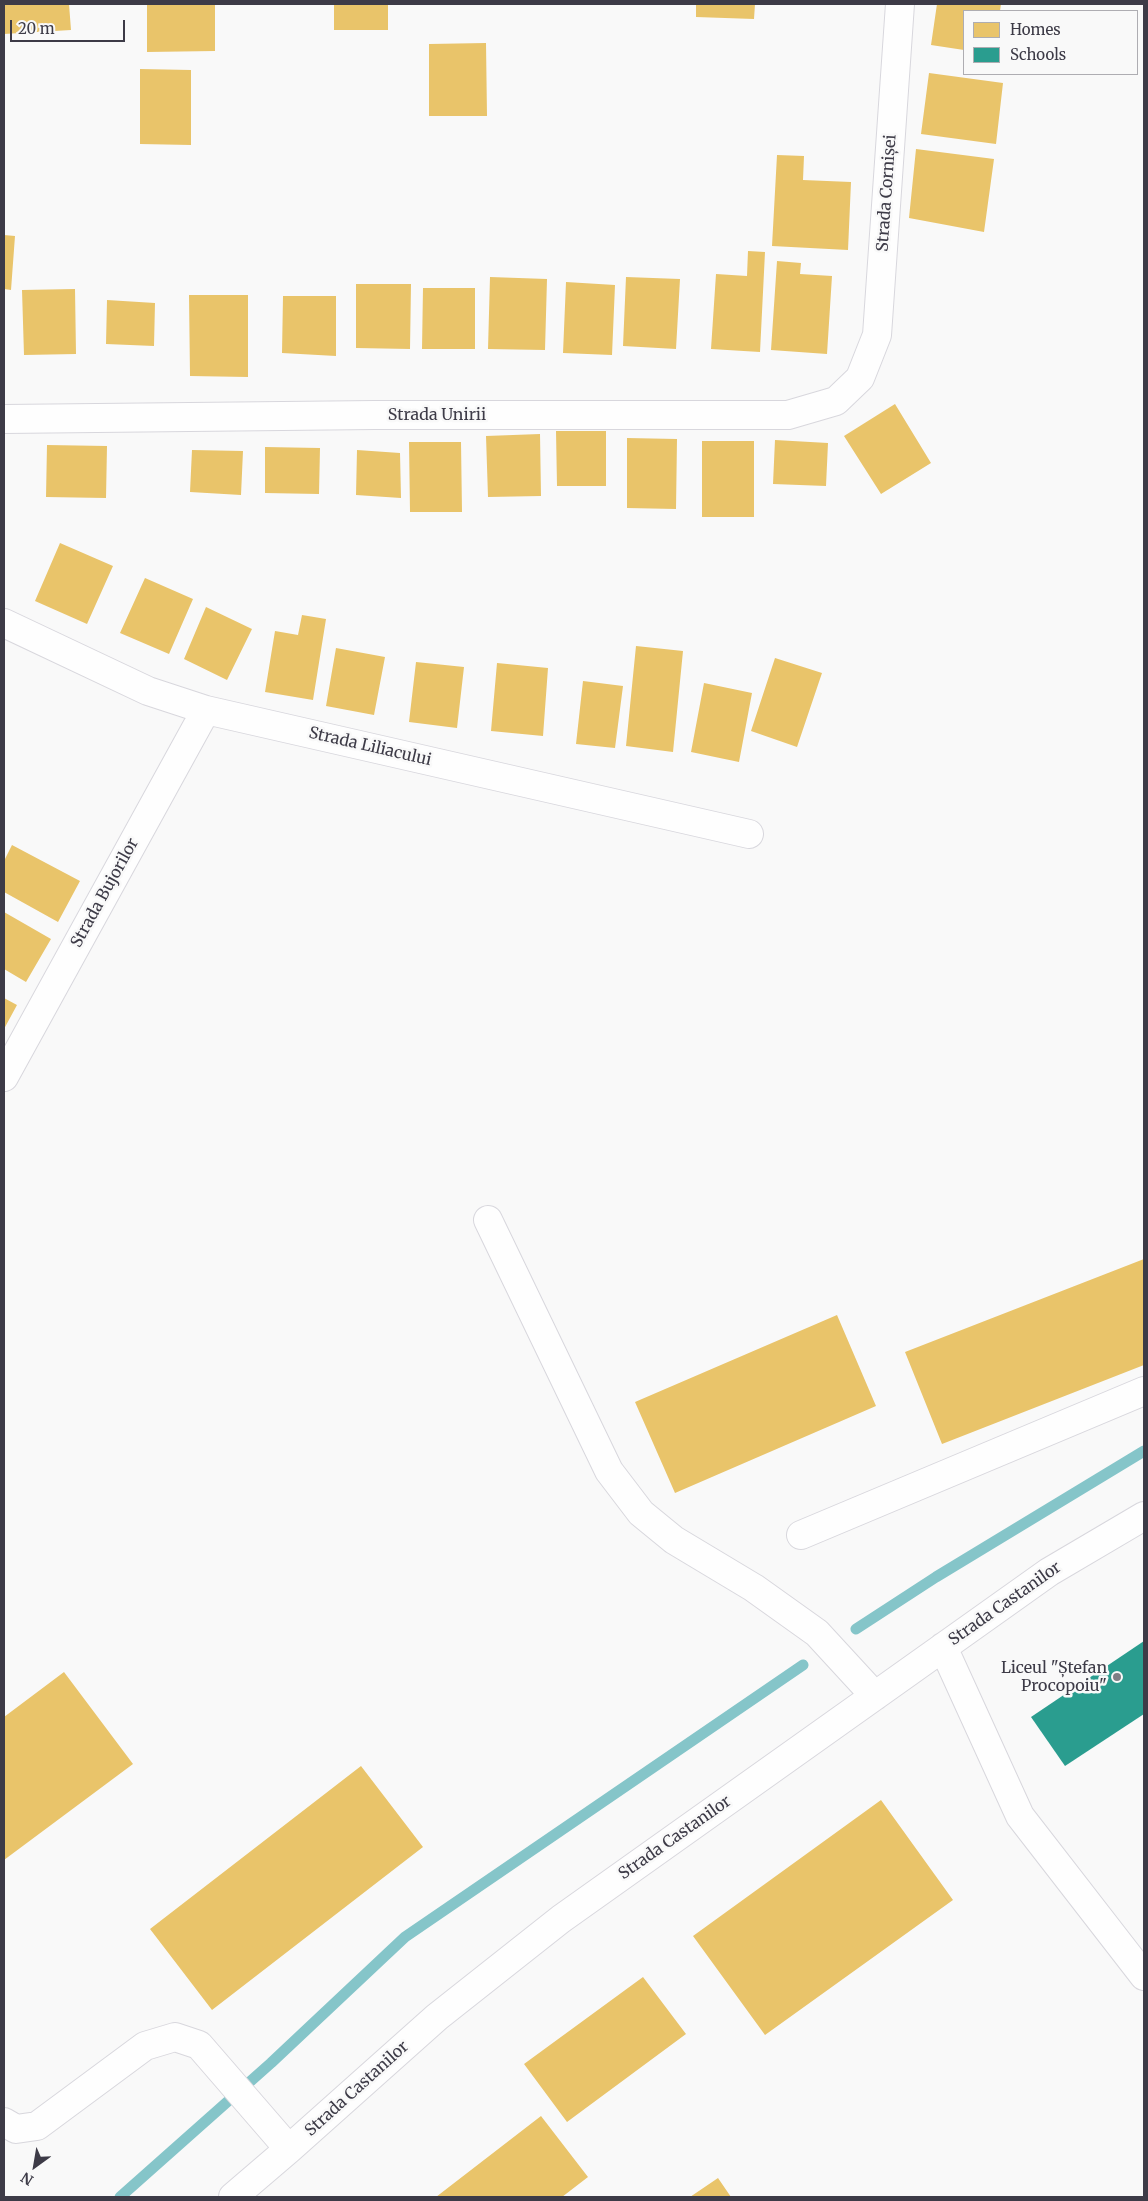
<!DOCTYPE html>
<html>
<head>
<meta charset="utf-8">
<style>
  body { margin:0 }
  #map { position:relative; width:1148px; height:2201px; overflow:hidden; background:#f9f9f9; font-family:Merriweather,serif }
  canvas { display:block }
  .frame { position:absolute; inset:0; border:5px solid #3d3b47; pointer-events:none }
  .legend { position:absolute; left:963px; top:10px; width:175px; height:65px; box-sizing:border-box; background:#f9f9f9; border:1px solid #aeadb2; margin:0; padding:6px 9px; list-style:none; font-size:15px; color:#3d3b47 }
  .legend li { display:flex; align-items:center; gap:10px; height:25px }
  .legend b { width:25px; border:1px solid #aeadb2 }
  .north { position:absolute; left:10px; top:2141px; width:50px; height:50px; -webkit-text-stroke:4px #f9f9f9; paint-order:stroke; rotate:212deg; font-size:14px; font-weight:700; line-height:20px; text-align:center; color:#3d3b47 }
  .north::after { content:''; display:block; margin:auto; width:18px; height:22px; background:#3d3b47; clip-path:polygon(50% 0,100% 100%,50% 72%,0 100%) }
  .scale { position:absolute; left:10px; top:20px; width:115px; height:22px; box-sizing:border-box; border:2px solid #3d3b47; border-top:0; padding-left:6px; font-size:15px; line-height:18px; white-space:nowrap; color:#3d3b47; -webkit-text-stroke:4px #f9f9f9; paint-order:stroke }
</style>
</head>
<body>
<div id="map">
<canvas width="1148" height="2201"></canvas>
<div class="frame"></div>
<ul class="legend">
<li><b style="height:14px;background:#e9c46a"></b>Homes</li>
<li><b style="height:14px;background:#2a9d8f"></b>Schools</li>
</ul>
<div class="north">N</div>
<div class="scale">20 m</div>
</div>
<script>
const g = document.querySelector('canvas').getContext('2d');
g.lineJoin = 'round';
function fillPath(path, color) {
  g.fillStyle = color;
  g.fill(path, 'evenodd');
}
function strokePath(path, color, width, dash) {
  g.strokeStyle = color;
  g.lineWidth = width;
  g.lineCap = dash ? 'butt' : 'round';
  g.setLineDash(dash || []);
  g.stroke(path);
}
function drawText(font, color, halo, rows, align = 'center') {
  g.font = font + ' Merriweather,serif';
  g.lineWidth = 5;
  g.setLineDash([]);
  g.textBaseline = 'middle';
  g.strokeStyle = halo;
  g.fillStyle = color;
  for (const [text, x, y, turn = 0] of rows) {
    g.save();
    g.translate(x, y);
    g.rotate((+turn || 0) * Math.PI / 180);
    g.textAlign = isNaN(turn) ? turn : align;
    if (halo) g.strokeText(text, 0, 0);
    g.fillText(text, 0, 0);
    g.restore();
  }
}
const homes = new Path2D(`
  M4 4H69L71 30 4 34Z
  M147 4H215V51L147 52Z
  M334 4H388V30H334Z
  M696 4H755L754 19 696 17Z
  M937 4H1001L1000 11H964V50L931 45Z
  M486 43 487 116H429V44Z
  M140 69 191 70V145L140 144Z
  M929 73 1003 83 996 144 921 134Z
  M916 149 994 159 984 232 909 218Z
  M777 155 804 156 803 180 851 182 848 250 772 246Z
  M4 235 15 236 11 290 4 289Z
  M748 251 765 252 760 352 711 349 716 274 747 276Z
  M777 261 801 263 800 274 832 276 827 354 771 350Z
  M490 277 547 279 545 350 488 349Z
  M626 277 680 279 676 349 623 346Z
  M566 282 615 285 612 355 563 353Z
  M356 284H411L410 349 356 348Z
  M423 288H475V349H422Z
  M75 289 76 354 24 355 22 290Z
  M189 295H248V377L190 376Z
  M283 296H336V356L282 353Z
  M107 300 155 303 154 346 106 344Z
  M895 404 931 463 881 494 844 436Z
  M556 431H606V486H557Z
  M540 434 541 496 488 497 486 436Z
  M627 438 677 439 676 509 627 508Z
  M775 440 828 443 826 486 773 484Z
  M702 441H754V517H702Z
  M409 442H461L462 512H410Z
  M47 445 107 446 106 498 46 497Z
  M265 447 320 448 319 494 265 493Z
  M192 450 243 451 241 495 190 492Z
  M357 450 400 453 401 498 356 495Z
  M60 543 113 566 87 624 35 601Z
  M145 578 193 599 169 654 120 633Z
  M206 607 252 629 227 680 184 659Z
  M302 615 326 619 313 700 265 692 275 631 298 635Z
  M636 646 683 651 673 752 626 746Z
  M336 648 385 657 374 715 326 706Z
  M775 658 822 673 797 747 751 731Z
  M416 662 464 667 457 728 409 722Z
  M497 663 548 668 543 736 491 731Z
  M583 681 623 686 615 748 576 744Z
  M704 683 752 693 739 762 691 752Z
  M12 845 80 881 58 922 4 892V861Z
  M4 912 51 939 26 982 4 969Z
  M4 998 17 1005 4 1029Z
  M1144 1259V1365L942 1444 905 1352Z
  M837 1315 876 1406 675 1493 635 1402Z
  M64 1672 133 1764 4 1860V1717Z
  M361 1766 423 1847 212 2010 150 1929Z
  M881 1800 953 1900 765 2035 693 1936Z
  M643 1977 686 2034 567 2122 524 2064Z
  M541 2116 588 2177 562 2197H436Z
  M718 2178 731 2197H690Z`);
const schools = new Path2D(`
  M1144 1641V1714L1065 1766 1031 1717Z`);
const stream = new Path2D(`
  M856 1629 936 1577 1144 1451
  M120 2197 271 2063 405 1937 803 1665`);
const minor = new Path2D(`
  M4 419 375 415H788L836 401 860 378 877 335 900 4
  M4 623 148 691 206 710 749 834
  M4 1077 206 710
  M488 1220 609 1471 641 1513 674 1540 754 1588 817 1633 875 1696
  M801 1535 1144 1391
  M943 1647 1020 1816 1144 1976
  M4 2122 16 2129 37 2126 145 2046 175 2037 199 2045 289 2149
  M233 2197 289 2149 437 2017 561 1919 1049 1572 1144 1516`);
const markers = [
  [1117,1677,5,"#7f7e85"]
];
const streetNames = [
  ["Strada Cornișei",887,193,-86],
  ["Strada Unirii",437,415],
  ["Strada Liliacului",370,747,13],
  ["Strada Bujorilor",105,893,-61],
  ["Strada Castanilor",1005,1604,-35],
  ["Strada Castanilor",675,1838,-35],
  ["Strada Castanilor",357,2089,-42]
];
const poiNames = [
  ["Liceul \"Ștefan",1107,1668],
  ["Procopoiu\"",1107,1686]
];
fillPath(homes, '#e9c46a');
fillPath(schools, '#2a9d8f');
strokePath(stream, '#85c5c9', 11);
strokePath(minor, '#d8d7dd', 30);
strokePath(minor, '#fefefe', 28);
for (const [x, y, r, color] of markers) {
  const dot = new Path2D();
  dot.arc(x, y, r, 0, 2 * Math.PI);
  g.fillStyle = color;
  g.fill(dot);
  strokePath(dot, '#f9f9f9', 2);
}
drawText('16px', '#3d3b47', '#f9f9f9', streetNames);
drawText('16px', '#3d3b47', '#f9f9f9', poiNames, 'right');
</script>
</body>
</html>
